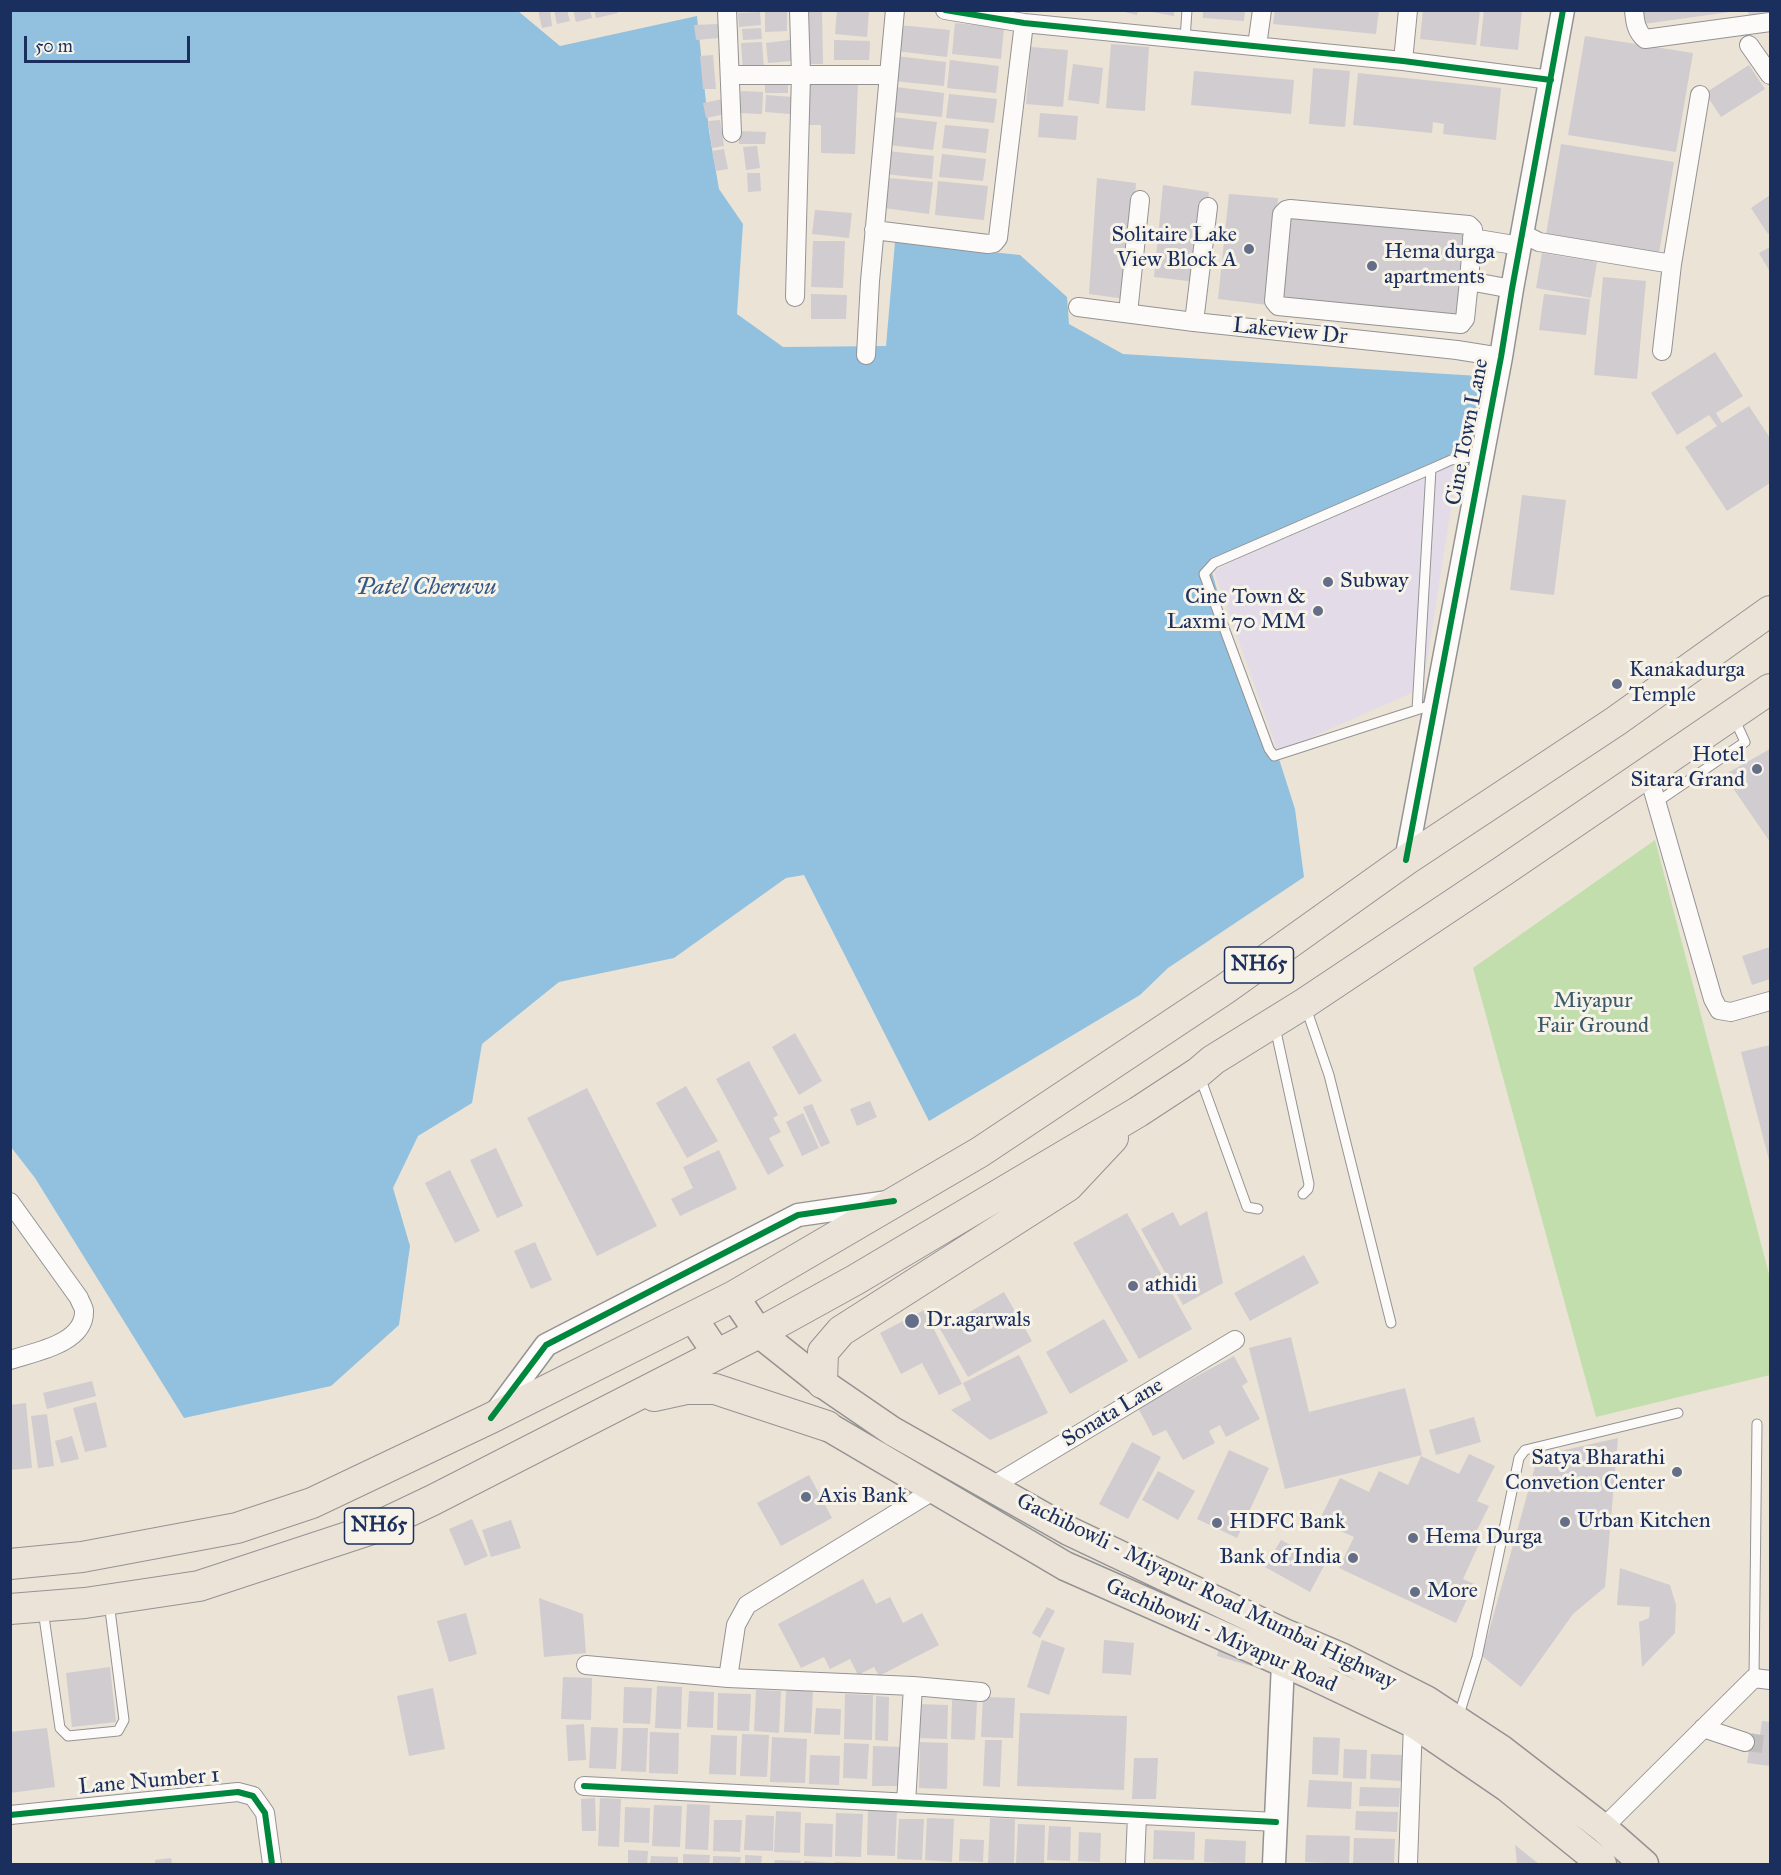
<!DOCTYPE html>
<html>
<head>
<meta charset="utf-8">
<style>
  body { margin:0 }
  #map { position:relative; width:1781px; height:1875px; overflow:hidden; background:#ebe3d6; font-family:"IM FELL Great Primer",serif }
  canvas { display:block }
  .frame { position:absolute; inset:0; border:12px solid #1b2f5e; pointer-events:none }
  .scale { position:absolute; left:24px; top:36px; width:166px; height:27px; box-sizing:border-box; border:3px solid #1b2f5e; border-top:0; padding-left:8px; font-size:18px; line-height:21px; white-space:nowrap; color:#1b2f5e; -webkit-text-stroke:4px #f7f3e8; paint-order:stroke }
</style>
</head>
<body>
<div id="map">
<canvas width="1781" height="1875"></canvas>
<div class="frame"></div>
<div class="scale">50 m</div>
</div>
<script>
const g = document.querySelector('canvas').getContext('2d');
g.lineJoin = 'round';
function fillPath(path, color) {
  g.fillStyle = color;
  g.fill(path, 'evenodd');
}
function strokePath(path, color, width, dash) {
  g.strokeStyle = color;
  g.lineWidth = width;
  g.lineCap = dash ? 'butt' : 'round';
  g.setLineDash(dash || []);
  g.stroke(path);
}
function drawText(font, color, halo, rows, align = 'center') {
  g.font = font + ' "IM FELL Great Primer",serif';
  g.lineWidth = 6;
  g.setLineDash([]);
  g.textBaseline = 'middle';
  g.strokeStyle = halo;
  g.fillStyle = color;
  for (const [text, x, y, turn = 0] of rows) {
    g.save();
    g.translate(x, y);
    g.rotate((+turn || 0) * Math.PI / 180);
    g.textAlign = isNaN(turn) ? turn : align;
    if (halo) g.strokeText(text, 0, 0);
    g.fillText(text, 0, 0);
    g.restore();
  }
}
const built = new Path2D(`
  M1461 443 1423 688 1278 752 1214 571 1334 506Z`);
const green = new Path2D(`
  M1655 840 1770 1278V1375L1596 1417 1473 968Z`);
const water = new Path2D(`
  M10 11H518L560 46 697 16 709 131 719 189 743 224 737 314 783 347 886 346 895 242 1020 255 1067 297 1069 324 1123 354 1479 376 1485 438 1211 569 1243 681 1280 762 1295 809 1304 877 1168 968 1140 995 929 1121 804 875 786 878 674 958 559 982 482 1044 472 1103 418 1136 393 1188 410 1246 399 1325 331 1386 184 1418 35 1178 11 1147Z`);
const building = new Path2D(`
  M538 10H550L552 26 542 28Z
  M554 10H567L570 21 557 24Z
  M573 10H590L592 18 576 22Z
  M594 10H617L618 13 596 18Z
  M765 10H787V31L765 32Z
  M808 10H822L823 64H808Z
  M837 10H869L867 37 835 34Z
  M1116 10H1138L1137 15Z
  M1141 10H1174V16Z
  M1203 10H1245L1244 21 1203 18Z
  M1275 10H1379L1376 34 1273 24Z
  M1423 10H1480L1476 45 1420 39Z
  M1484 10H1522L1518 50 1480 46Z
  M1641 10H1730V12L1643 24Z
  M1748 10H1770V17L1749 20Z
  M760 12 761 25 739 27 738 13Z
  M955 23 1004 28 1001 59 952 54Z
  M718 24 719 38 696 40 694 25Z
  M899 25 950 30 947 57 896 51Z
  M761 28 762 39 743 40 742 29Z
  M1585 36 1693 53 1676 152 1568 135Z
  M790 40 792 61 768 63 766 43Z
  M834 40 870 41 869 60H834Z
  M762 42 764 70 743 71 741 43Z
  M1111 44 1149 47 1145 111 1106 108Z
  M1031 47 1068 50 1063 107 1026 104Z
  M713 55 716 89H703L700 56Z
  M896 56 946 62 944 86 893 81Z
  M950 60 999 66 996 93 947 88Z
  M1073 64 1103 68 1099 104 1068 100Z
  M1749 65 1765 89 1721 117 1705 93Z
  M1313 68 1350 71 1345 127 1309 124Z
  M1194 71 1294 80 1291 114 1191 105Z
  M1358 73 1501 88 1496 140 1443 134 1444 124 1433 122 1432 133 1353 125Z
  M765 82H788V93H765Z
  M809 83 858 84 855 154 821 153V125H807Z
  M896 87 944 93 942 117 893 112Z
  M741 91 763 92 762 114 740 113Z
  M949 94 997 99 994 123 946 118Z
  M766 95 792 97 790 114 765 112Z
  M723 99 726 114 706 118 703 103Z
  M1040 113 1078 116 1076 140 1038 137Z
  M892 117 937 122 933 150 889 145Z
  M720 120 724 146 712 148 708 121Z
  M945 125 989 129 986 153 942 148Z
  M739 131 766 132 765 144H739Z
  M1561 144 1674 162 1659 253 1546 235Z
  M757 146 760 168 746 170 743 147Z
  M724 149 728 169 716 171 712 151Z
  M888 151 934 156 932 179 885 174Z
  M942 154 986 159 983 181 939 177Z
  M747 173H760L761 191 748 192Z
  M888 178 933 182 929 214 884 208Z
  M1097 178 1136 183 1126 299 1089 294Z
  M938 181 988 186 984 220 935 215Z
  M1163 185 1209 192 1196 282 1154 277Z
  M1229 194 1278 198 1268 305 1218 299Z
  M1770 195V232L1768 234 1751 208Z
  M815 210 852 213 849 238 812 234Z
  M1287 210 1466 228 1458 320 1277 303Z
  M813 241H845L843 288 811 287Z
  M1770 247V272L1759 253Z
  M1542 253 1597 262 1591 298 1536 288Z
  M1603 277 1646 281 1637 379 1594 375Z
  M811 294 847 295 846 319H811Z
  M1544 294 1590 299 1586 335 1539 330Z
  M1715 352 1743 396 1716 413 1722 423 1749 406 1770 438V483L1727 511 1685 447 1717 426 1709 415 1677 435 1651 393Z
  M1522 495 1566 500 1554 595 1510 590Z
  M1770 749V842L1724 775Z
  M1770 947V979L1752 985 1742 956Z
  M795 1033 822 1081 799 1095 772 1047Z
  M1770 1045V1164L1741 1052Z
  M749 1061 778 1115 773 1118 781 1132 769 1138 784 1166 768 1175 716 1079Z
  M686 1086 718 1141 687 1158 656 1103Z
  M587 1088 657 1226 597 1256 527 1118Z
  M870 1101 877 1117 857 1126 850 1109Z
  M812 1104 830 1143 821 1147 803 1107Z
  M803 1113 819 1148 802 1156 786 1122Z
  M496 1148 523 1206 497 1218 470 1160Z
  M719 1150 737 1189 680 1216 671 1199 693 1188 683 1167Z
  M450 1170 480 1231 455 1243 425 1183Z
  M1207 1211 1223 1283 1183 1305 1141 1229 1173 1212 1180 1226Z
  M1127 1213 1192 1329 1139 1359 1073 1243Z
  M535 1242 552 1280 531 1289 514 1251Z
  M1304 1255 1319 1283 1250 1321 1234 1293Z
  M1004 1292 1032 1341 968 1377 940 1329Z
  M924 1310 962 1384 939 1395 922 1363 901 1374 880 1333Z
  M1104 1319 1128 1361 1070 1394 1046 1352Z
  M1291 1337 1309 1412 1405 1388 1422 1455 1285 1489 1249 1348Z
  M1019 1355 1048 1413 990 1440 951 1410 971 1400 963 1383Z
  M1234 1356 1248 1382 1242 1386 1260 1419 1226 1437 1220 1425 1209 1431 1215 1443 1183 1460 1166 1430 1153 1436 1138 1408Z
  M92 1381 96 1396 47 1409 43 1393Z
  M96 1402 107 1447 85 1452 73 1408Z
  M26 1403 32 1468 10 1470V1405Z
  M47 1414 54 1466 38 1468 31 1416Z
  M1474 1417 1481 1442 1436 1455 1429 1430Z
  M72 1436 79 1459 61 1463 55 1441Z
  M1618 1438 1605 1587 1573 1614 1521 1687 1482 1656 1538 1456Z
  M1132 1442 1161 1457 1128 1519 1099 1504Z
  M1229 1450 1269 1468 1237 1538 1197 1519Z
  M1469 1454 1495 1466 1477 1501 1489 1506 1473 1538 1480 1542 1463 1579 1474 1584 1456 1623 1339 1568 1354 1537 1319 1521 1340 1478 1369 1492 1379 1471 1408 1485 1421 1456 1459 1474Z
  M1158 1471 1195 1491 1178 1520 1142 1500Z
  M809 1475 832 1518 781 1546 757 1503Z
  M472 1519 488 1556 465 1566 449 1529Z
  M511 1520 521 1548 491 1557 482 1530Z
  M1281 1540 1325 1564 1310 1592 1265 1567Z
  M1620 1568 1670 1585 1676 1605 1675 1633 1642 1667 1639 1622 1649 1618 1650 1607 1617 1605Z
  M863 1579 876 1604 890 1597 903 1623 922 1613 939 1645 879 1676 874 1667 858 1675 850 1659 830 1669 824 1657 801 1668 778 1624Z
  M539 1598 583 1614 586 1653 544 1657Z
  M1047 1607 1055 1611 1040 1638 1032 1633Z
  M466 1613 477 1654 449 1662 437 1621Z
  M1042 1640 1065 1648 1049 1695 1027 1687Z
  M1104 1640 1134 1643 1131 1675 1102 1673Z
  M1219 1648 1253 1659 1251 1666 1217 1656Z
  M110 1667 116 1722 72 1727 66 1673Z
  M563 1677 592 1678 591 1720 561 1719Z
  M657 1686 682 1687 681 1729 655 1728Z
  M624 1687 652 1688 650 1724 623 1723Z
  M433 1688 445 1749 409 1756 397 1696Z
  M756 1690 781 1691 779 1733 754 1731Z
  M689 1691 714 1692 713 1728 687 1727Z
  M786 1691H813L811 1733 784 1732Z
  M718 1693 751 1694 749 1731 717 1730Z
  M845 1694 873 1695 872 1740 844 1739Z
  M876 1696 889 1697 888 1741 875 1740Z
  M983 1697 1015 1698 1013 1738 981 1737Z
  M952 1700 977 1701 975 1740 951 1739Z
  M918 1704 948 1705 947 1739 917 1738Z
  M816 1708 841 1709 840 1735 814 1734Z
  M1020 1713 1127 1716 1124 1790 1017 1786Z
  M1762 1721 1770 1722V1766L1747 1763 1752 1733 1760 1735Z
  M584 1724 586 1760 568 1761 566 1725Z
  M591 1727 618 1728 616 1769 589 1768Z
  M47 1728 55 1787 10 1793V1732Z
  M623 1728H648L646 1772 621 1771Z
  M650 1732 679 1733 678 1774 649 1773Z
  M742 1734 769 1735 767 1777 740 1776Z
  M711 1735 737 1736 736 1775 709 1774Z
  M772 1737 807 1739 805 1783 770 1782Z
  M1313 1737 1340 1738 1338 1775 1312 1774Z
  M985 1740H1002L1000 1787 983 1786Z
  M920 1742 948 1743 947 1789 919 1788Z
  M844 1743 869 1744 867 1779 843 1778Z
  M873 1746 901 1747 900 1786H872Z
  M1344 1749 1367 1750 1366 1779 1343 1778Z
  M1371 1754 1403 1755 1402 1781 1370 1779Z
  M810 1755 840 1756 839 1785 809 1784Z
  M1134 1758H1158L1156 1799H1132Z
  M1309 1780 1352 1782 1351 1809 1307 1807Z
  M1360 1787 1400 1788 1399 1807 1359 1806Z
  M595 1798 596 1831H582L581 1799Z
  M600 1798 621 1799 619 1847 598 1846Z
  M687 1804 710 1805 708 1850 685 1849Z
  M654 1805 682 1806 680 1847 652 1846Z
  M625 1807 650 1808 649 1843 624 1842Z
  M868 1807 897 1809 895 1856 867 1855Z
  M776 1811 801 1812 800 1853 774 1852Z
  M1356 1811 1398 1812 1397 1832 1355 1830Z
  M836 1813 863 1814 861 1857 835 1856Z
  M746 1815 774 1816 773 1851 744 1850Z
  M927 1818 954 1819 952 1862 925 1860Z
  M990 1818 1015 1819 1014 1864 988 1863Z
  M899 1819H924L922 1860 897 1859Z
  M714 1820H742L740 1852 713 1851Z
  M805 1823 833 1824 832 1857 804 1856Z
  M1018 1824 1045 1825 1044 1864H1016Z
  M1049 1826 1071 1827 1070 1861 1047 1860Z
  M1154 1830 1195 1832 1194 1860 1153 1859Z
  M1079 1832 1101 1833 1100 1862 1078 1861Z
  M1306 1835 1350 1836 1349 1864 1305 1862Z
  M1354 1838 1395 1839 1394 1864H1353Z
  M960 1839 984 1840 983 1862 959 1861Z
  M1205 1839 1246 1841 1245 1864 1204 1862Z
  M1515 1845 1539 1864H1517Z
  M628 1850 648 1851 647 1864H628Z
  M683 1854 710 1855 709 1864H683Z
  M745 1855 762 1856 761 1864H745Z
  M651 1856 678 1857V1864H650Z
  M713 1856 741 1857 740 1864H713Z
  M171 1858 172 1864H155V1860Z
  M775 1860 801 1861 800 1864H774Z
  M804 1861 835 1863V1864H804Z
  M835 1862 861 1863V1864H835Z`);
const minorTunnel = new Path2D(`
  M1745 1742 1770 1745`);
const service = new Path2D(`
  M1185 39 1187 10
  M1435 704 1274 756 1269 749 1204 574 1214 563 1431 469 1451 460 1482 455
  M1417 710 1431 469
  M1657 802 1745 742 1734 718
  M1306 1008 1329 1075 1391 1323
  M1275 1027 1309 1184 1308 1189 1303 1194
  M1200 1077 1247 1207 1258 1209
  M43 1610 60 1728 68 1736 118 1731 124 1720 109 1602
  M1754 1678 1757 1424
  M1458 1718 1477 1657 1519 1458 1525 1450 1678 1413`);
const minor = new Path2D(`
  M727 10 732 133
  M945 10 1024 23 1403 61 1551 80
  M1634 10C1635 22 1636 31 1645 39L1770 22
  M1749 45 1770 75
  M1257 46 1262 10
  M1403 61 1408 10
  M730 75H889
  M874 230 988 244 994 243 998 238 1024 23
  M1523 234 1539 242 1672 264
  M1472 238 1520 246
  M1469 281 1473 229 1469 225 1290 209 1286 210 1282 214 1274 301 1278 306 1461 324 1465 319 1469 281 1512 289
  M795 297 801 75 799 10
  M1078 307 1194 322 1457 350 1501 357
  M1128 313 1140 200
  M1194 322 1208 207
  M1662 351 1672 264 1700 95
  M866 355 870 281 895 10
  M1648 773 1713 999 1719 1010 1731 1012 1770 1001
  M10 1202 79 1298C80 1302 84 1307 84 1311 85 1344 34 1352 10 1360
  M991 1487 1235 1340
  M936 1489 747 1605 736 1625 728 1678 913 1686 981 1692
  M586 1665 728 1678
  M1703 1728 1745 1742
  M584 1786 1276 1822
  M906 1803 913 1686
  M10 1815 238 1792 253 1796 265 1813 272 1864
  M1603 1828 1754 1678 1770 1680
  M1135 1864 1137 1815
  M1408 1864 1413 1723`);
const tertiary = new Path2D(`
  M1406 860 1501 357 1512 289 1563 10
  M494 1415 546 1345 798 1215 888 1202
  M1274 1864 1283 1663`);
const primary = new Path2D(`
  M734 1296 759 1333 822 1383 892 1431 1069 1531 1284 1633 1343 1658 1426 1700 1502 1750 1603 1828 1644 1864
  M693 1318 717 1354
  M827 1426 1065 1566 1314 1676 1413 1723 1508 1788 1602 1864`);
const trunk = new Path2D(`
  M822 1383 823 1352 841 1331 1068 1186 1113 1138
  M654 1396 686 1389H715L827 1426
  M10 1564 82 1557 237 1528 312 1503 491 1418 734 1296 980 1152 1225 989 1406 860 1616 721 1770 611
  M10 1609 85 1603 199 1586 372 1529 433 1500 759 1333 855 1280 1138 1112 1199 1072 1213 1060 1305 1003 1506 869 1770 689`);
const cycleway = new Path2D(`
  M945 10 1024 23 1403 61 1551 80
  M1406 860 1501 357 1512 289 1563 10
  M491 1418 546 1345 798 1215 894 1201
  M584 1786 1276 1822
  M10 1815 238 1792 253 1796 265 1813 272 1864`);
const markers = [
  [1249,249,6,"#646e88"],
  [1372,266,6,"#646e88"],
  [1328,582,6,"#646e88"],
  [1318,611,6,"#646e88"],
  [1617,684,6,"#646e88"],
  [1757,769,6,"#646e88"],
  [1133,1286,6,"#646e88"],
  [912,1321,8,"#646e88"],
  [1677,1472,6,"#646e88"],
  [806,1497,6,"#646e88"],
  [1565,1522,6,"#646e88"],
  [1217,1523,6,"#646e88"],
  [1413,1538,6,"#646e88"],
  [1353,1558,6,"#646e88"],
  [1415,1592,6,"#646e88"]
];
const shields = [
  [1259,965,69],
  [379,1526,69]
];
const shieldNames = [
  ["NH65",1259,965],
  ["NH65",379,1526]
];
const poiNames = [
  ["Solitaire Lake",1237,236,"right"],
  ["View Block A",1237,261,"right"],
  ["Hema durga",1384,253],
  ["apartments",1384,278],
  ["Subway",1340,582],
  ["Cine Town &",1306,598,"right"],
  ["Laxmi 70 MM",1306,623,"right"],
  ["Kanakadurga",1629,671],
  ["Temple",1629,696],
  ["Hotel",1745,756,"right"],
  ["Sitara Grand",1745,781,"right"],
  ["athidi",1145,1286],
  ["Dr.agarwals",926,1321],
  ["Satya Bharathi",1665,1459,"right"],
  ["Convetion Center",1665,1484,"right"],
  ["Axis Bank",818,1497],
  ["Urban Kitchen",1577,1522],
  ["HDFC Bank",1229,1523],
  ["Hema Durga",1425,1538],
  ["Bank of India",1341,1558,"right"],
  ["More",1427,1592]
];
const streetNames = [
  ["Lakeview Dr",1290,332,6],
  ["Cine Town Lane",1468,432,-79],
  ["Sonata Lane",1113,1413,-31],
  ["Gachibowli - Miyapur Road Mumbai Highway",1206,1592,26],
  ["Gachibowli - Miyapur Road",1221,1636,24],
  ["Lane Number 1",149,1782,-5]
];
const parkNames = [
  ["Miyapur",1593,1002],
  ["Fair Ground",1593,1027]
];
const waterNames = [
  ["Patel Cheruvu",426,588]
];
fillPath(built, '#e3dce8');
fillPath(green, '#c2dead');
fillPath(water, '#92c1df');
fillPath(building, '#d1cccf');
strokePath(minorTunnel, '#c1bfbe', 18, [18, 9]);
strokePath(service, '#949394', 11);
strokePath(minor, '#949394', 20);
strokePath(tertiary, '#949394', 25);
strokePath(primary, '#949394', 31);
strokePath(trunk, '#949394', 32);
strokePath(service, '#fcfbf9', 9);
strokePath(minor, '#fcfbf9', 18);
strokePath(tertiary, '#fcfbf9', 22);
strokePath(primary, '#ece3d8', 28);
strokePath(trunk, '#ece3d8', 30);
strokePath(cycleway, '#00873e', 6);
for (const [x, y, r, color] of markers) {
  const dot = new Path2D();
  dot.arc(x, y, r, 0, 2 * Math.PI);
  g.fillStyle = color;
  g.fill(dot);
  strokePath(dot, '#f7f3e8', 2);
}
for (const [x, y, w] of shields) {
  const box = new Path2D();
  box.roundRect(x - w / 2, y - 18, w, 36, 4.5);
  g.fillStyle = '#f7f3e8';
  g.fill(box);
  strokePath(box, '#1b2f5e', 1.5);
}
drawText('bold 21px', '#1b2f5e', null, shieldNames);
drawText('22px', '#1b2f5e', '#f7f3e8', poiNames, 'left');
drawText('22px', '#1b2f5e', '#f7f3e8', streetNames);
drawText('22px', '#3c5a6a', '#f7f3e8', parkNames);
drawText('italic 24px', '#335786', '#f7f3e8', waterNames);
</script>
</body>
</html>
